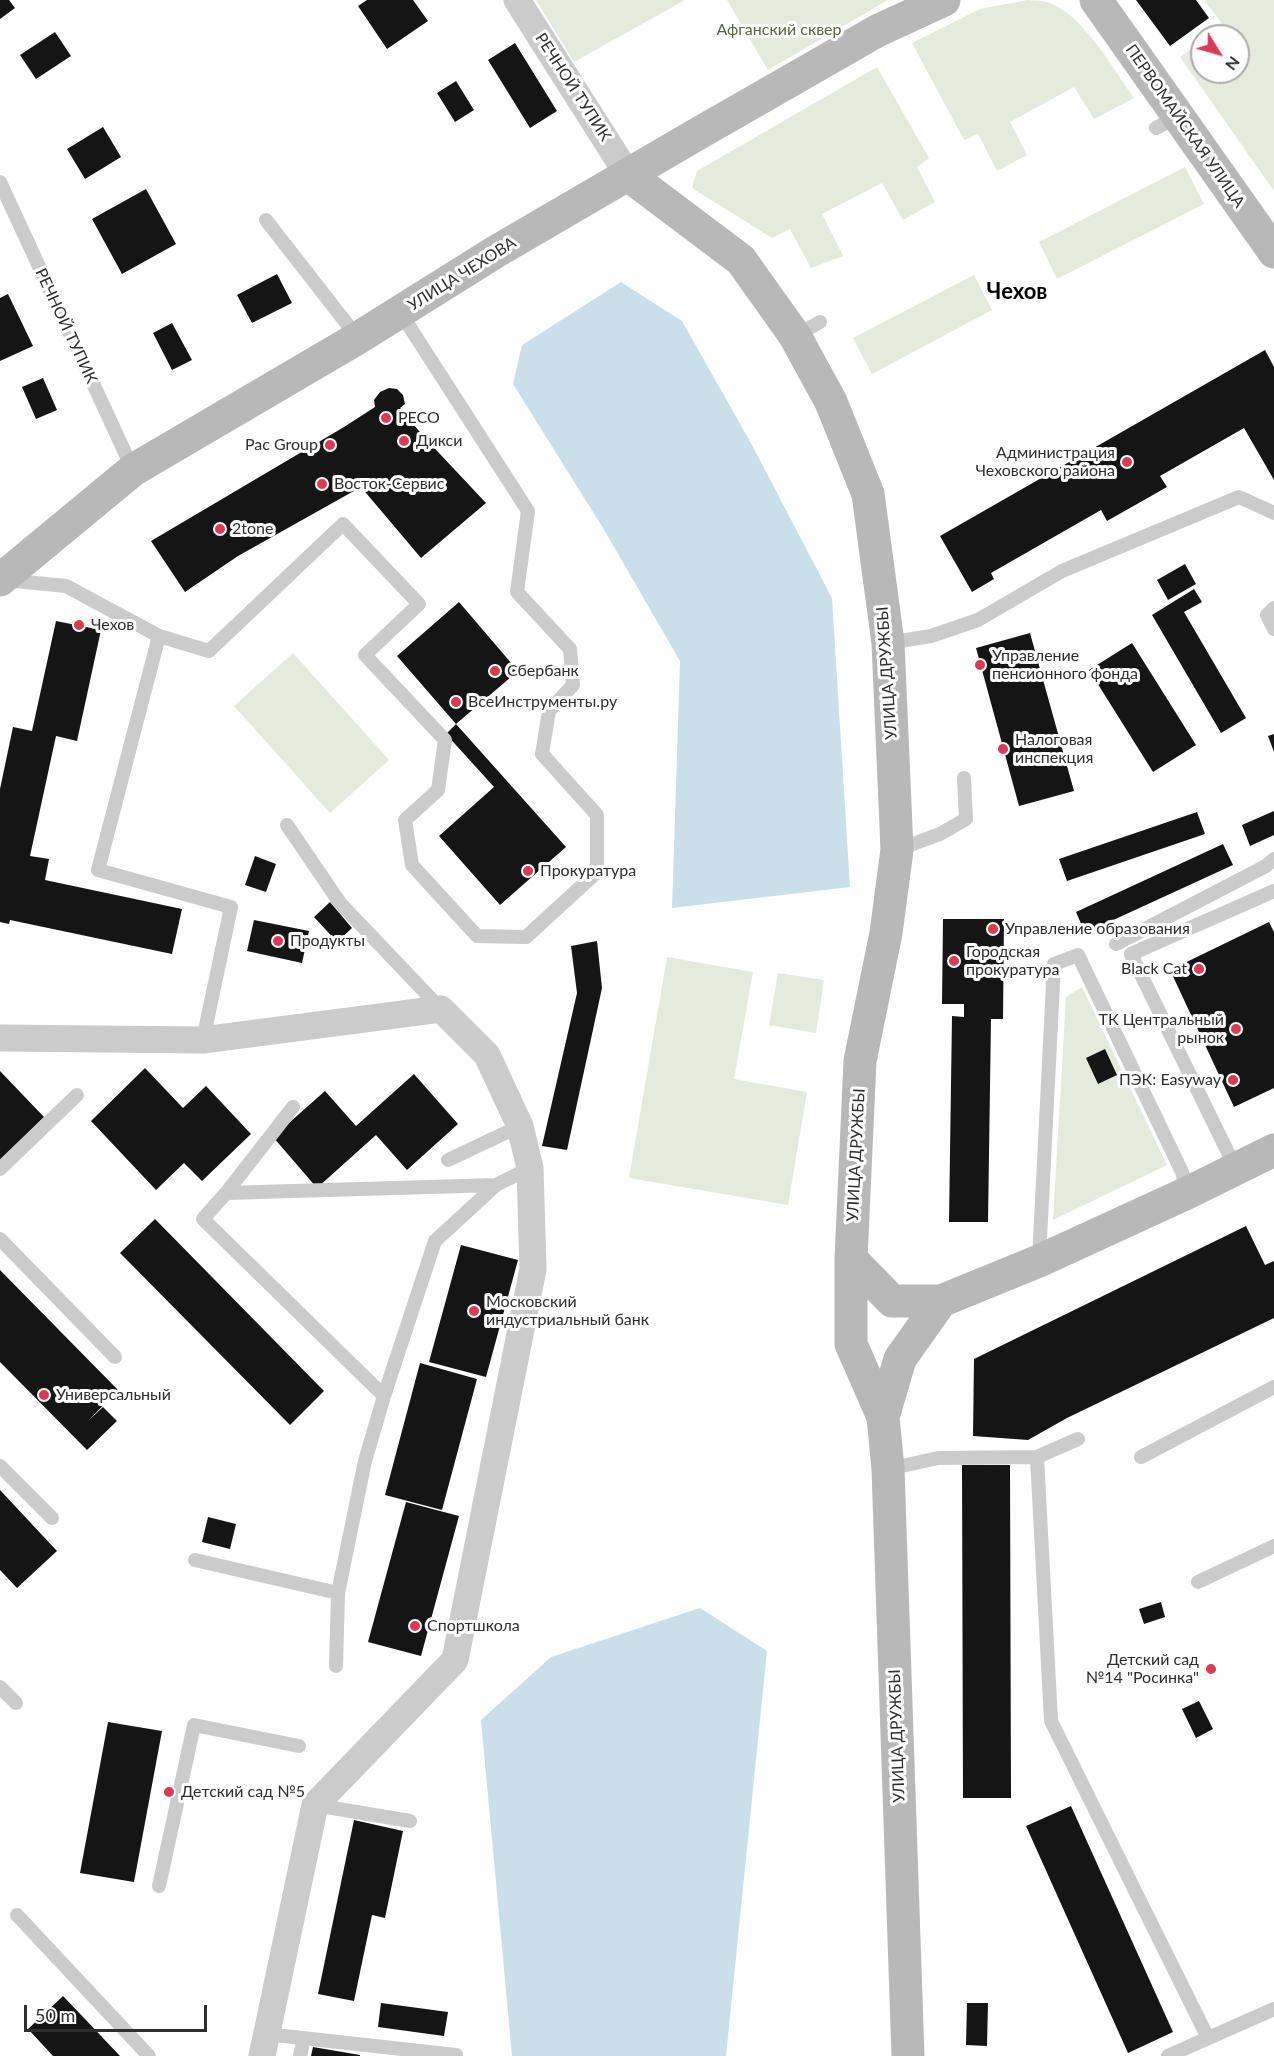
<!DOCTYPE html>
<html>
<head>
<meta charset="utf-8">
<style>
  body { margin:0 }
  #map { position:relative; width:1274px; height:2056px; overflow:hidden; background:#fff; font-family:Lato,sans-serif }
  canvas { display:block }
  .north { position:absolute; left:1190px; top:24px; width:60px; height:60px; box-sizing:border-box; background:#fff; border:2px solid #ababab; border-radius:50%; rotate:127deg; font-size:16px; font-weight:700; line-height:24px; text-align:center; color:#2e2e2e }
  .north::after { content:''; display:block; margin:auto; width:21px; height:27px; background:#dc3956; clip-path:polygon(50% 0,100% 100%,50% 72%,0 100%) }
  .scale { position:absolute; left:24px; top:2005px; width:183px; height:27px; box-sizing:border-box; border:3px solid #2e2e2e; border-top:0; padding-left:8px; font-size:18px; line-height:21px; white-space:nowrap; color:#2e2e2e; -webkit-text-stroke:4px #fff; paint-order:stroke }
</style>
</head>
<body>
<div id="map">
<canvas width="1274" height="2056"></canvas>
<div class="north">N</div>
<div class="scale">50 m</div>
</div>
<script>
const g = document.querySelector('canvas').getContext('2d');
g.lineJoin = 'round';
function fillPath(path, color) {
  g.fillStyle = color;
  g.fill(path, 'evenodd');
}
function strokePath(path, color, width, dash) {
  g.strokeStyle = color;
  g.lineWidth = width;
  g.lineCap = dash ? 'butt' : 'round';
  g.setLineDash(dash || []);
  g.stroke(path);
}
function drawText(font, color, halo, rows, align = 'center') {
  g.font = font + ' Lato,sans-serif';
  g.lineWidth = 6;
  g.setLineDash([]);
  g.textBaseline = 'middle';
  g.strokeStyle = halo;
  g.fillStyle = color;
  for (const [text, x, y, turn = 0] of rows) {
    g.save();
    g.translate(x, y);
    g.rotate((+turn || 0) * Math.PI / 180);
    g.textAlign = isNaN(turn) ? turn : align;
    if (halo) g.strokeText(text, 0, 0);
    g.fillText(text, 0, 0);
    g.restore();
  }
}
const green = new Path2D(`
  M536 0H685L574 62Z
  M727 0H888L768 70Z
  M1027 0C1034 1 1044 0 1050 3 1084 16 1113 69 1134 98L1094 119 1074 87 1010 122 1027 155 997 171 978 134 964 140 912 43 980 9Z
  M1204 0H1274V191L1180 57 1202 41V72H1238V36H1208L1223 25Z
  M877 67 929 158 917 167 935 202 903 220 882 183 822 214 843 256 811 268 790 229 772 238 692 188 697 171Z
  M1185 167 1204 204 1057 279 1039 242Z
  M974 275 992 310 872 374 853 338Z
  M293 653 389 760 330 813 234 706Z
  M667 957 753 972 734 1079 807 1092 788 1205 629 1178Z
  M778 973 824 980 816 1033 769 1025Z
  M1082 987 1167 1165 1053 1220 1066 997Z`);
const water = new Path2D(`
  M621 282 682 321 752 445 832 598 850 887 672 908 680 661 603 528 513 384 522 345Z
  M700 1608 767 1651 726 2056H512L481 1720 551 1657Z`);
const building = new Path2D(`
  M0 0H9L15 8 0 19Z
  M367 0H413L428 21 387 49 358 6Z
  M1136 0H1196L1209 18 1170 46Z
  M55 32 71 56 36 79 20 55Z
  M515 43 557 111 530 128 488 60Z
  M456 81 474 110 455 122 437 93Z
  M103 127 121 157 85 179 67 149Z
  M146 189 176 244 122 274 92 219Z
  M277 274 292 303 252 323 237 295Z
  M8 294 33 346 0 361V298Z
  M172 323 192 360 172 370 153 333Z
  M1265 350 1274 367V480L1244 428 1160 476 1167 487 1107 521 1101 510 991 573 994 579 972 592 940 536Z
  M43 378 57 410 36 419 22 387Z
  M389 388 397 389 403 395 405 404 400 408 424 437 486 503 421 558 361 487 238 556 185 592 151 541 344 427 375 407 374 400 380 392Z
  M1185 564 1196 584 1168 600 1157 580Z
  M1194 589 1202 602 1184 612 1246 718 1221 733 1152 615Z
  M459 602 518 671 456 724 397 656Z
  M56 621 101 630 77 741 56 736 30 856 49 859 45 880 182 909 172 954 10 920 9 924 0 922V789L13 727 32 731Z
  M1030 633 1074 791 1019 806 976 648Z
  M1132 643 1196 745 1153 772 1089 670Z
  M456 724 566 847 500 905 439 836 494 787 446 734Z
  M1274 734V752L1268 736Z
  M1274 811V835L1250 846 1242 825Z
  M1197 812 1205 834 1067 881 1059 859Z
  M1223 844 1233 865 1085 933 1076 912Z
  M255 856 276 864 266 892 245 885Z
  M330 902 352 928 337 942 314 917Z
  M943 919H1004L1003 1019H991L988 1222H949L952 1016 964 1017V1004H942Z
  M254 920 309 931 302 963 247 951Z
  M1269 922 1274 932V1088L1234 1107 1170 970Z
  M597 941 602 988 567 1150 542 1146 577 993 571 946Z
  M1105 1049 1117 1075 1098 1084 1086 1058Z
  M145 1068 183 1108 206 1086 251 1134 202 1181 184 1163 156 1190 91 1121Z
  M0 1071 44 1117 0 1160Z
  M414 1074 458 1124 407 1170 376 1135 317 1188 273 1137 325 1091 356 1126Z
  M155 1219 324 1391 290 1425 120 1253Z
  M1246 1226 1265 1265 1274 1261V1318L1067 1418 1028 1440 973 1436 974 1359Z
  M461 1245 518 1260 486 1377 429 1362Z
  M0 1270 118 1390 88 1421 103 1407 117 1421 87 1450 0 1362Z
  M420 1363 477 1379 442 1510 385 1495Z
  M962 1465H1010L1011 1798H963Z
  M0 1490 57 1551 17 1588 0 1570Z
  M406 1502 459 1516 421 1656 368 1642Z
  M208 1517 236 1524 230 1549 202 1542Z
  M1161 1602 1165 1617 1144 1624 1139 1609Z
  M1199 1701 1213 1729 1196 1738 1182 1709Z
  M108 1722 162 1731 134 1882 80 1873Z
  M1071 1806 1173 2032 1128 2053 1026 1826Z
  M354 1820 403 1831 385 1918 372 1915 354 2001 318 1994Z
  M63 1996 85 2019 120 2056H53L28 2029Z
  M381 2003 448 2012 444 2036 378 2027Z
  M967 2003H988L987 2046 966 2045Z
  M313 2047 360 2055V2056H311Z`);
const lane = new Path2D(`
  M1156 128 1178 116
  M0 182 133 470
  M266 220 358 338
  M795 336 820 322
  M5 580 66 586 159 636 98 870 231 907 203 1040
  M1274 608 1267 615 1274 629
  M159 636 209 651 343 524 419 604 365 655 445 740 438 790 405 820 412 865 477 936 526 937 597 872V815L542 754 549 711 573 685 570 649 517 592 528 511 400 312
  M888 643 931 636 978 620 1062 571 1239 497 1274 513
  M287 825 340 903 441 1009
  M897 850 940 834 966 819 964 778
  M1116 944 1266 866 1274 859
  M448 1160 520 1126
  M0 1169 77 1095
  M1236 1169 1131 954 1274 891
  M226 1193 293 1107
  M0 1239 115 1357
  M1039 1259 1054 964 1078 955 1182 1172 1187 1193
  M384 1396 203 1219 226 1193 496 1185 530 1168
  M1037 1457 1078 1439
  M1141 1457 1274 1387
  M0 1466 52 1518
  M888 1469 938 1458 1037 1457 1051 1721 1208 2038
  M195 1560 338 1593
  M1198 1582 1274 1546
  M336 1666 338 1593 365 1461 384 1396 435 1241 496 1185
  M0 1687 16 1703
  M315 1805 410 1821
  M159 1886 194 1725 299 1746
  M17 1915 149 2056
  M266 2034 456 2055
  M300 2056 304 2038
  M1168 2056 1274 2009`);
const street = new Path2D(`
  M517 0 628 175
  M0 1038 203 1040 441 1009 487 1055 520 1126 530 1168 533 1269 455 1660 315 1805 262 2056`);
const secondary = new Path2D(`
  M1096 0 1274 252
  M628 175 741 260 795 336 831 402 868 494 888 643 897 850 886 933 860 1061 851 1259V1344L883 1417 888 1469 908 2056
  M0 580 133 470 358 338 497 251 694 136 877 31 944 0
  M851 1259 892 1301H941L1039 1261 1187 1193 1274 1150
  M883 1417 900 1359 941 1301`);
const markers = [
  [386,418,6,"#dc3956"],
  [404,441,6,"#dc3956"],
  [330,445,6,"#dc3956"],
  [1127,462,6,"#dc3956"],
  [322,484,6,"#dc3956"],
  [220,529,6,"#dc3956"],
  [79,625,6,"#dc3956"],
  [980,665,6,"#dc3956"],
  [495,671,6,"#dc3956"],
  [456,702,6,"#dc3956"],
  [1003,749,6,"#dc3956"],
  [528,871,6,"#dc3956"],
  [993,929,6,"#dc3956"],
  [278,941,6,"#dc3956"],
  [954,961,6,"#dc3956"],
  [1199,969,6,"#dc3956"],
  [1236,1029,6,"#dc3956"],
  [1233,1080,6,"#dc3956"],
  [474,1311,6,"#dc3956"],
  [44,1395,6,"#dc3956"],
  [415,1626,6,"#dc3956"],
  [1211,1669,6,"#dc3956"],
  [169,1792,6,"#dc3956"]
];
const parkNames = [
  ["Афганский сквер",779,30]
];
const streetNames = [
  ["РЕЧНОЙ ТУПИК",573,87,57],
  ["ПЕРВОМАЙСКАЯ УЛИЦА",1185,126,55],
  ["УЛИЦА ЧЕХОВА",462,274,-32],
  ["РЕЧНОЙ ТУПИК",66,326,65],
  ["УЛИЦА ДРУЖБЫ",887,673,-94],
  ["УЛИЦА ДРУЖБЫ",856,1155,-87],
  ["УЛИЦА ДРУЖБЫ",897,1736,-92]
];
const poiNames = [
  ["РЕСО",398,418],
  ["Дикси",416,441],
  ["Pac Group",318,445,"right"],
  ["Администрация",1115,453,"right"],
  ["Чеховского района",1115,471,"right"],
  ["Восток-Сервис",334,484],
  ["2tone",232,529],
  ["Чехов",91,625],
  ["Управление",992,656],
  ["пенсионного фонда",992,674],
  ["Сбербанк",507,671],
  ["ВсеИнструменты.ру",468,702],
  ["Налоговая",1015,740],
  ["инспекция",1015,758],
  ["Прокуратура",540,871],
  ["Управление образования",1005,929],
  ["Продукты",290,941],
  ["Городская",966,952],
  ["прокуратура",966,970],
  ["Black Cat",1187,969,"right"],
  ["ТК Центральный",1224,1020,"right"],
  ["рынок",1224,1038,"right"],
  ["ПЭК: Easyway",1221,1080,"right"],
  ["Московский",486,1302],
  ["индустриальный банк",486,1320],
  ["Универсальный",56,1395],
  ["Спортшкола",427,1626],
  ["Детский сад",1199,1660,"right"],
  ["№14 \"Росинка\"",1199,1678,"right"],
  ["Детский сад №5",181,1792]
];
const districtNames = [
  ["Чехов",1017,292]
];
fillPath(green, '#e5ebdc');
fillPath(water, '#c9e0ea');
fillPath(building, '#151515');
strokePath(lane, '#cbcbcb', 14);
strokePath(street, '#cbcbcb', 27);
strokePath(secondary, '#b8b8b8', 33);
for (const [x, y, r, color] of markers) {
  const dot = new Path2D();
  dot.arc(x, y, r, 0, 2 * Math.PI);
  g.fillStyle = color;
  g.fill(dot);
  strokePath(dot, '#fff', 2);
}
drawText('16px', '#55673e', '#fff', parkNames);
drawText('16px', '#2e2e2e', '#fff', streetNames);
drawText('16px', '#2e2e2e', '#fff', poiNames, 'left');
drawText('bold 22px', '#000', '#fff', districtNames);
</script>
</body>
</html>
